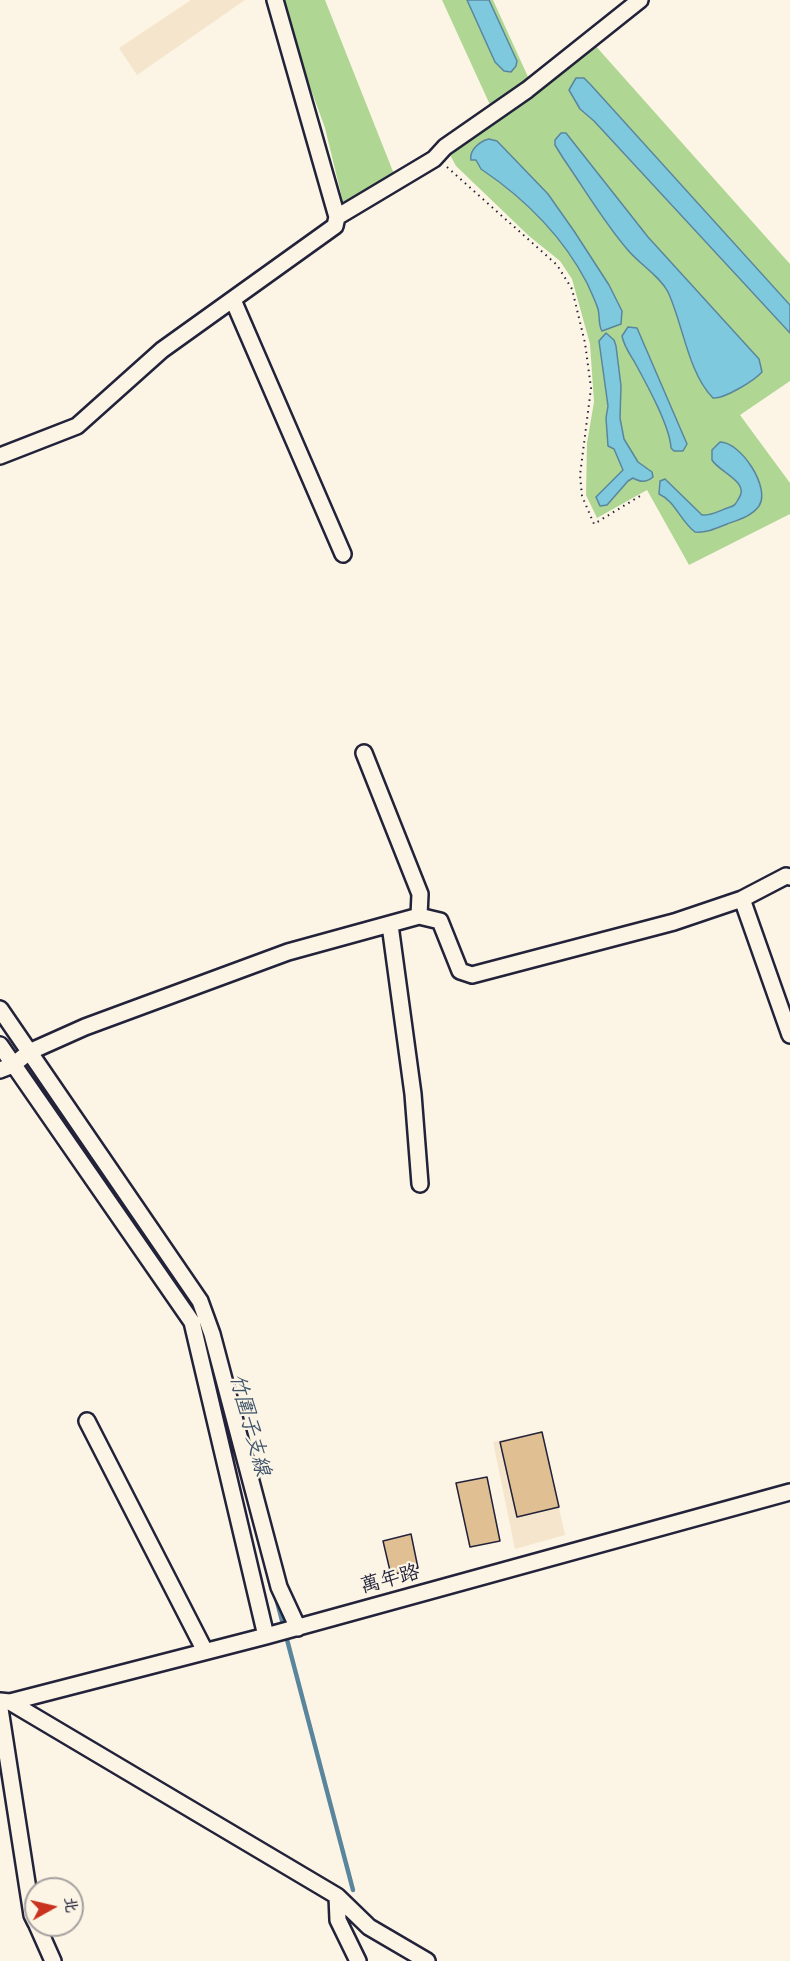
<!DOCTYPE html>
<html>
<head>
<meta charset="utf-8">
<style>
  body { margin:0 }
  #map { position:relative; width:790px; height:1961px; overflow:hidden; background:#fcf5e5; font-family:"Balsamiq Sans","LXGW WenKai TC",sans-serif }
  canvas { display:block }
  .north { position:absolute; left:24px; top:1877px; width:60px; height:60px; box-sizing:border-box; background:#fcf5e5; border:2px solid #a5a1a1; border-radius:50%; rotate:82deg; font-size:16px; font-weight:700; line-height:24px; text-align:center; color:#22223b }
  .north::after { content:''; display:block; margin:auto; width:21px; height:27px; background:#c8321e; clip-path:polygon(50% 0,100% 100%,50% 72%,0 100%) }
</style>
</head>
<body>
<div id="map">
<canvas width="790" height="1961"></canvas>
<div class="north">北</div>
</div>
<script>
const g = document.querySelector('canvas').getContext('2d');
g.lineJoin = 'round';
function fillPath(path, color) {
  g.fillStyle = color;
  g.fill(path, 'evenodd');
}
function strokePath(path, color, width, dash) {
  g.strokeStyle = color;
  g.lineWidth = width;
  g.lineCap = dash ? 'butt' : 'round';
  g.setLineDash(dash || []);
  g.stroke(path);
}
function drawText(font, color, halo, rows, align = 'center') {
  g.font = font + ' "Balsamiq Sans","LXGW WenKai TC",sans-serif';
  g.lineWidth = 4.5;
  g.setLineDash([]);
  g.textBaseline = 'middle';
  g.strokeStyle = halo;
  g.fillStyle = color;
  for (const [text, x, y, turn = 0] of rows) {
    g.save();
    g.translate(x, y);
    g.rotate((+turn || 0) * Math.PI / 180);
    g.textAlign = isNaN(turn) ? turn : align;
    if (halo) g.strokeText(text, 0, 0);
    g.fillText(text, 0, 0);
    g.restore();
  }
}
const built = new Path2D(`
  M191 0H245L137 75 119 48Z
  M542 1431 565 1535 515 1549 493 1442Z`);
const green = new Path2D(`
  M282 0H325L394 174 344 206 325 128 297 51Z
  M442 0H493L529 79 491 107Z
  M593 43 790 264V381L740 415 790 483V514L689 565 647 490 597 518 586 495 587 443 594 402 590 344 572 279 560 261 529 236 456 166 448 151Z`);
const water = new Path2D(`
  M467 0H489L517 61 516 66 511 72 504 71 495 62Z
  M576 78H584L590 84 790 305V333L594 121 580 109 569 90Z
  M561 133H566L648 237 759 359 762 372C754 381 724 399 713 398 688 373 683 324 668 292 659 275 639 264 627 249 603 221 584 188 563 158L555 145V140Z
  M489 139 497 141 548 194 574 231 609 285 622 311 621 324 602 331C598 325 600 316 598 309 595 300 591 292 587 283 563 237 524 198 481 169L476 160H471C469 150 480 141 489 139Z
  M628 327 637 328 687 444 683 451H674L671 448C670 426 646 383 634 361 629 353 624 346 622 336Z
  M606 333 614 340 616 346 621 386 620 418 624 439 638 462 652 472 653 477C646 483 640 482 633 478L628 481 607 505 600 506 596 497 623 470 614 449 608 446 606 418 608 406 599 341Z
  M720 442C741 442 771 488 759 506 752 516 738 520 727 524 717 528 707 533 695 532 681 522 675 501 659 494L660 481 665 479 702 515C712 516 720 510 730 507 735 506 736 503 739 498 750 482 719 472 712 460V450Z`);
const stream = new Path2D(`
  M275 1594 353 1890`);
const building = new Path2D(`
  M542 1432 559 1507 517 1517 500 1442Z
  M487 1477 500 1541 470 1547 456 1483Z
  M411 1534 418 1568 391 1575 383 1541Z`);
const path = new Path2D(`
  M447 167 557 265 572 289 585 343 591 388 580 475 582 496 594 524 640 496`);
const minor = new Path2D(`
  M337 217 434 159 445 147 527 90 640 0
  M233 300 343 554
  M0 456 77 426 162 350 335 226 337 217 275 0
  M364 753 420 894 419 916
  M742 899 790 1035
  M390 925 413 1094 420 1184
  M0 1009 200 1301 212 1334 279 1587 298 1628
  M0 1045 192 1322 266 1636
  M0 1070 13 1065 29 1052 85 1027 288 952 419 916 440 921 460 971 472 975 674 922 742 899 786 876 790 877
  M87 1421 205 1651
  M0 1701 10 1702 266 1636 790 1492
  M10 1702 337 1896 369 1927 427 1961
  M0 1709 32 1915 36 1923
  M337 1896 338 1920 358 1961
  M37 1925 53 1961`);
const streetNames = [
  ["萬年路",390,1580,-15]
];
const waterNames = [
  ["竹圍子支線",249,1425,75]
];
fillPath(built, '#f4e5cc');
fillPath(green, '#afd793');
fillPath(water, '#7fc9df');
strokePath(water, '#5a869d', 1.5);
strokePath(stream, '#5a869d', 4.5);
fillPath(building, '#e0c092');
strokePath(building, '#22223b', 1.5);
strokePath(minor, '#22223b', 20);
strokePath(path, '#22223b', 2, [1.5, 4.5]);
strokePath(minor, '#fcf5e5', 15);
drawText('20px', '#22223b', '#fcf5e5', streetNames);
drawText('italic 21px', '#3e546c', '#fcf5e5', waterNames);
</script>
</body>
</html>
